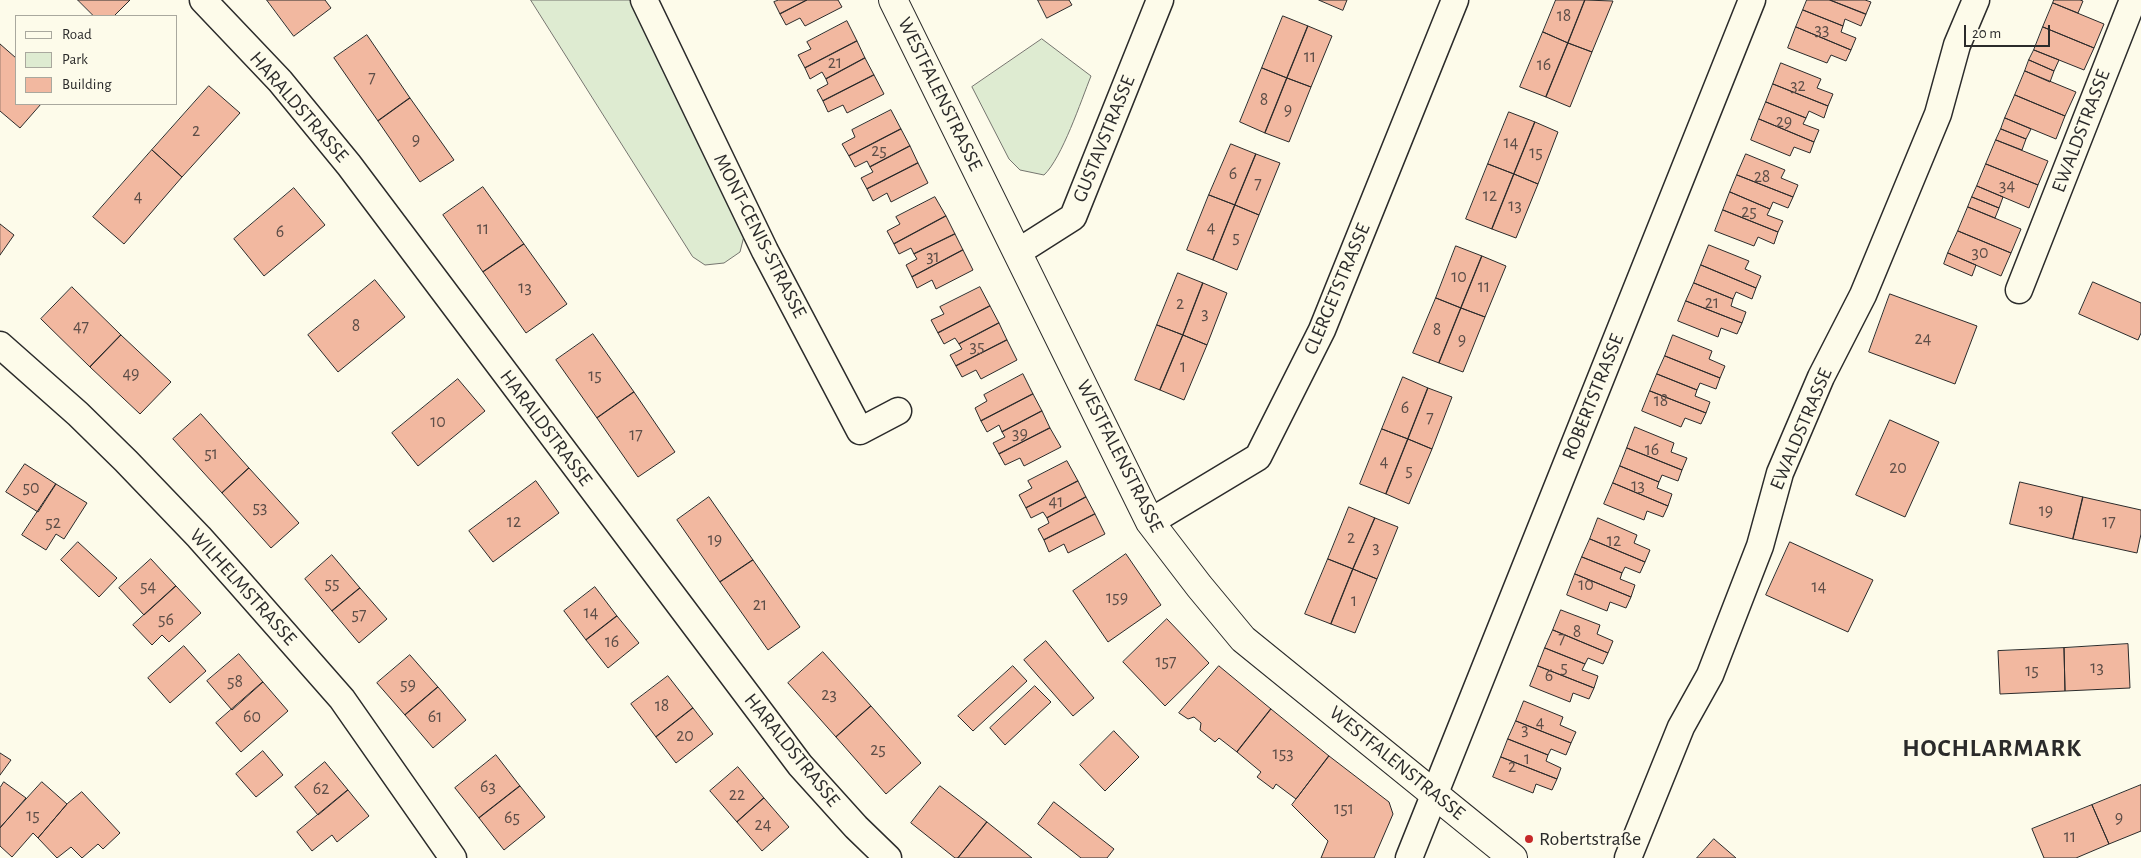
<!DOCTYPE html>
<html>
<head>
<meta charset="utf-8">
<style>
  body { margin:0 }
  #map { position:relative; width:2141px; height:858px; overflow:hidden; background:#fdfbea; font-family:"Alegreya Sans",sans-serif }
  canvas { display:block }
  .legend { position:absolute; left:15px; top:15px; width:162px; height:90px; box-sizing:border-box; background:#fdfbea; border:1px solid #a9a89e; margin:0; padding:6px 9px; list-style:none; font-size:15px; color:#2b2b2b }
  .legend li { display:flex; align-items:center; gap:10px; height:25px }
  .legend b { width:25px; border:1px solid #a9a89e }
  .scale { position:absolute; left:1964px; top:25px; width:86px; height:22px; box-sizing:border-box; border:2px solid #2b2b2b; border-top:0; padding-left:6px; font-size:15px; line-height:18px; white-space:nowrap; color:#2b2b2b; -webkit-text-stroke:4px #fdfbea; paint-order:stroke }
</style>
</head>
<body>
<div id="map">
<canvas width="2141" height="858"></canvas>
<ul class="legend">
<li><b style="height:6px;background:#fdfbea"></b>Road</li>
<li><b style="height:14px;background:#deebd1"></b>Park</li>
<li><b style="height:14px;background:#f2b8a0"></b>Building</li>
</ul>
<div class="scale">20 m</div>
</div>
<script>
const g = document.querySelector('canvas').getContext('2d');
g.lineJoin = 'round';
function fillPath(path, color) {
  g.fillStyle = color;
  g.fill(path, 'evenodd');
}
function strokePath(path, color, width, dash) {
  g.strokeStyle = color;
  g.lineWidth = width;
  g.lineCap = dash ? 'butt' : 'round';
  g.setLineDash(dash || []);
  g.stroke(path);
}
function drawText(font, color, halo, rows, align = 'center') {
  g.font = font + ' "Alegreya Sans",sans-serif';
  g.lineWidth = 4;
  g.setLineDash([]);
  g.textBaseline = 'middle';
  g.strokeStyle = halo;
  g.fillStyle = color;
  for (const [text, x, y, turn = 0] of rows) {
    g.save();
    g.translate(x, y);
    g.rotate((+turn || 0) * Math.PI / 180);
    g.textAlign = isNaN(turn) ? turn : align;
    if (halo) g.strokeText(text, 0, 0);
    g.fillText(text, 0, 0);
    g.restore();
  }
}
const green = new Path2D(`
  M531 0H630L737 215 744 236 740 252 724 263 705 265 693 257Z
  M1042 39 1091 76C1081 101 1062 158 1044 175L1020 170 1009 159 972 87Z`);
const building = new Path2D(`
  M78 0H130L114 16H94Z
  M267 0H325L331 8 294 36Z
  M779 0H807L780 14 774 2Z
  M807 0H838L842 7 805 26 800 18 786 25 780 14Z
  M1038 0H1069L1072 5 1047 18Z
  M1319 0H1347L1343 10Z
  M1556 0H1585L1568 43 1543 32Z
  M1585 0 1613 1 1592 52 1568 43Z
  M1807 0H1830L1866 14 1861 26 1845 19 1843 26 1803 10Z
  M1830 0H1865L1871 2 1866 14Z
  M2054 0H2080L2083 1 2078 13 2053 3Z
  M2053 3 2104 24 2094 48 2043 27Z
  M1803 10 1843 26 1841 32 1856 38 1851 50 1796 27Z
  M1283 16 1308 26 1287 78 1262 68Z
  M847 21 857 41 805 68 798 55 811 49 807 42Z
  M1308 26 1332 36 1311 87 1287 78Z
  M1796 27 1851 50 1846 61 1831 55 1827 63 1788 48Z
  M2043 27 2094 48 2084 70 2034 50Z
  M1543 32 1568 43 1546 97 1520 87Z
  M367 35 410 98 378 121 334 58Z
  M857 41 865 58 826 79 822 72 810 79 805 68Z
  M1568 43 1592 52 1570 107 1546 97Z
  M0 44 16 58V104H41L20 128 0 111Z
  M2034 50 2059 60 2054 71 2029 60Z
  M865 58 874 75 823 101 817 90 828 84 826 79Z
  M2029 60 2054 71 2050 82 2025 71Z
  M1781 63 1821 79 1817 88 1833 94 1828 106 1773 84Z
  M1262 68 1287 78 1265 133 1240 122Z
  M2025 71 2076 92 2065 116 2015 95Z
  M874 75 884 94 847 113 843 105 828 112 823 101Z
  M1287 78 1311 87 1289 142 1265 133Z
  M1773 84 1828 106 1824 118 1809 111 1806 118 1766 102Z
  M209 86 240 113 182 177 152 150Z
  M2015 95 2065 116 2056 139 2005 118Z
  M410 98 454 160 420 182 378 121Z
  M1766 102 1806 118 1803 124 1819 130 1814 142 1759 119Z
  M891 110 901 129 849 156 842 144 855 137 852 130Z
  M1509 112 1535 122 1514 174 1488 164Z
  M2005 118 2031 129 2026 139 2001 129Z
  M1759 119 1814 142 1810 153 1794 147 1790 156 1751 140Z
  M1535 122 1558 132 1538 184 1514 174Z
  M901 129 910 146 870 167 867 161 855 167 849 156Z
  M2001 129 2026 139 2022 150 1996 140Z
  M1996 140 2048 161 2038 185 1986 164Z
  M1231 144 1256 154 1235 205 1209 195Z
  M910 146 918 163 867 189 861 178 873 172 870 167Z
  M152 150 182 177 124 244 93 217Z
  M1256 154 1280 163 1259 215 1235 205Z
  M1746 154 1785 170 1781 178 1798 185 1793 197 1737 175Z
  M918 163 928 183 891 202 887 193 873 201 867 189Z
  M1488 164 1514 174 1492 229 1466 219Z
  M1986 164 2038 185 2029 208 1977 186Z
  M1514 174 1538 184 1516 238 1492 229Z
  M1737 175 1793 197 1788 208 1773 202 1770 209 1730 192Z
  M1977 186 2003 197 1999 208 1972 197Z
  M483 187 524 244 483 272 443 215Z
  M294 188 325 225 264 276 234 239Z
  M1730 192 1770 209 1767 215 1783 221 1778 232 1723 210Z
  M1209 195 1235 205 1213 260 1187 250Z
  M935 197 946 216 894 244 887 231 900 224 896 217Z
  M1972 197 1999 208 1995 218 1968 207Z
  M1235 205 1259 215 1237 270 1213 260Z
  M1968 207 2021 229 2011 253 1958 231Z
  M1723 210 1778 232 1774 244 1758 237 1754 246 1715 231Z
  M946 216 955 234 914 254 911 248 899 254 894 244Z
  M0 224 14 235 0 255Z
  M1958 231 2011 253 2001 276 1948 253Z
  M955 234 963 250 912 277 906 265 917 259 914 254Z
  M524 244 567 304 526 333 483 272Z
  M1709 245 1749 261 1745 269 1761 276 1756 288 1701 265Z
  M1456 246 1482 256 1461 308 1436 298Z
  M963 250 973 270 936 289 932 280 917 288 912 277Z
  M1948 253 1976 265 1972 276 1944 264Z
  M1482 256 1506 266 1485 317 1461 308Z
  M1701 265 1756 288 1752 299 1736 292 1733 299 1694 283Z
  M1178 273 1203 283 1183 335 1157 325Z
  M375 280 405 317 338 372 308 335Z
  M2093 282 2141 303V333L2138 340 2079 314Z
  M1203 283 1227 293 1207 345 1183 335Z
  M1694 283 1733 299 1731 306 1746 312 1742 323 1686 301Z
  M72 287 121 335 90 367 41 319Z
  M980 287 990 306 938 333 931 320 944 314 940 307Z
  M1890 294 1977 326 1955 384 1869 352Z
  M1436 298 1461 308 1439 363 1413 353Z
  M1686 301 1742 323 1737 334 1721 328 1718 337 1678 321Z
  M990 306 999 323 959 344 955 338 944 344 938 333Z
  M1461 308 1485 317 1463 372 1439 363Z
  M999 323 1007 340 956 366 950 355 962 349 959 344Z
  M1157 325 1183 335 1160 390 1135 380Z
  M593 334 634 392 597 418 556 360Z
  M121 335 171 382 140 414 90 367Z
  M1183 335 1207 345 1184 400 1160 390Z
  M1673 335 1712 351 1709 359 1725 366 1720 378 1665 356Z
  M1007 340 1017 360 981 379 976 370 962 377 956 366Z
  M1665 356 1720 378 1716 389 1700 383 1697 390 1657 374Z
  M1023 374 1033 394 981 421 975 408 987 401 984 395Z
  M1657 374 1697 390 1695 396 1710 402 1706 413 1650 391Z
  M1403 377 1428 388 1408 439 1382 429Z
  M458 379 485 411 418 466 392 433Z
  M1428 388 1452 397 1432 449 1408 439Z
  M1650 391 1706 413 1701 424 1685 418 1681 427 1642 411Z
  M634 392 675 452 638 477 597 418Z
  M1033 394 1042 411 1002 432 999 425 987 432 981 421Z
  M1042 411 1050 428 999 454 993 443 1005 437 1002 432Z
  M201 414 249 468 222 493 173 439Z
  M1890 420 1939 442 1905 517 1856 495Z
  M1635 427 1674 443 1671 452 1687 458 1682 470 1627 448Z
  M1050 428 1061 447 1024 466 1020 458 1005 465 999 454Z
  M1382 429 1408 439 1386 494 1360 484Z
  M1408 439 1432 449 1409 504 1386 494Z
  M1627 448 1682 470 1678 481 1662 475 1659 482 1620 466Z
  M1067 461 1078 481 1026 508 1019 495 1032 488 1028 481Z
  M25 464 56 484 38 512 6 492Z
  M1620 466 1659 482 1657 488 1672 494 1668 506 1613 483Z
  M249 468 299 523 271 548 222 493Z
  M536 481 559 513 493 562 469 531Z
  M1078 481 1086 497 1047 518 1043 512 1031 518 1026 508Z
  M2020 482 2083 497 2073 539 2010 524Z
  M1613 483 1668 506 1663 517 1647 511 1644 520 1604 504Z
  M56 484 87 503 64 539 56 534 46 550 22 535Z
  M709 497 753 560 720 582 677 520Z
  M1086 497 1095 514 1044 540 1038 529 1049 523 1047 518Z
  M2083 497 2141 510V534L2137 553 2073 539Z
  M1349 507 1375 518 1353 569 1328 559Z
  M1095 514 1105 534 1068 553 1064 544 1049 552 1044 540Z
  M1375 518 1398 527 1377 579 1353 569Z
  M1598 518 1637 535 1634 543 1650 550 1645 562 1590 539Z
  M1590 539 1645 562 1640 573 1625 567 1622 573 1582 557Z
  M78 542 117 578 99 597 61 560Z
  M1790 542 1873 580 1848 632 1766 595Z
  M1126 554 1161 605 1108 642 1073 591Z
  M332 555 360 588 332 611 305 579Z
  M1582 557 1622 573 1620 579 1635 585 1631 597 1575 574Z
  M151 559 176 586 144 615 119 588Z
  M1328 559 1353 569 1331 624 1305 614Z
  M753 560 800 627 768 650 720 582Z
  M1353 569 1377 579 1355 633 1331 624Z
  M1575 574 1631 597 1626 608 1610 602 1607 611 1567 595Z
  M176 586 201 613 169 642 162 635 152 645 133 625Z
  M595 587 617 616 586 640 564 611Z
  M360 588 387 619 359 643 332 611Z
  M1561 610 1600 625 1597 634 1613 641 1608 653 1553 630Z
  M617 616 639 643 608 668 586 640Z
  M1167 619 1209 663 1165 706 1123 662Z
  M1553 630 1608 653 1603 664 1588 658 1585 664 1545 648Z
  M1046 641 1094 698 1073 716 1024 660Z
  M2128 644 2130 688 2065 691 2064 648Z
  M184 646 206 671 170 703 148 678Z
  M1545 648 1585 664 1582 670 1598 676 1594 688 1538 666Z
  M2064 648 2065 691 2000 694 1998 651Z
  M823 652 871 706 836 737 788 683Z
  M239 654 263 682 232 710 207 681Z
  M410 655 438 687 405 715 377 683Z
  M1013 666 1027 681 973 731 958 716Z
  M1219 666 1271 709 1237 752 1219 738 1215 742 1200 730 1201 723 1194 717 1188 719 1179 713Z
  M1538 666 1594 688 1589 699 1573 693 1570 702 1530 686Z
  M668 676 693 708 656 737 631 704Z
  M263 682 288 711 241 752 216 723Z
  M1035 686 1051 702 1005 745 990 728Z
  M438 687 466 720 433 748 405 715Z
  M1524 701 1563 717 1560 725 1576 732 1571 743 1516 721Z
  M871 706 921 763 886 794 836 737Z
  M693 708 713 734 676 763 656 737Z
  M1271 709 1329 756 1296 799 1276 784 1273 789 1257 777 1261 772 1237 752Z
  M1516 721 1571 743 1566 755 1551 749 1548 755 1508 739Z
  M1114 731 1139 757 1105 791 1080 765Z
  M1508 739 1548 755 1546 761 1561 768 1557 779 1501 757Z
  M263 751 283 775 256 797 236 774Z
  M0 753 11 760 0 775Z
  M496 755 520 786 479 818 455 788Z
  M1329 756 1389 802 1393 814 1374 858H1321L1328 841 1292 805Z
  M1501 757 1557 779 1552 790 1536 784 1533 793 1493 777Z
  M325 762 348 790 318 815 295 787Z
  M738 767 764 798 737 822 710 791Z
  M4 782 26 798 0 828V788Z
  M42 782 67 804 38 838 33 833 12 857 0 846V828Z
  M2141 785V831L2109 844 2092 805Z
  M520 786 545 817 504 850 479 818Z
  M940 786 987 822 958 858H955L911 823Z
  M348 790 369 816 337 842 332 835 312 851 297 832Z
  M82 792 120 833 103 849 98 844 82 858 71 847 57 858 38 838 67 804Z
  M764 798 789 827 762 851 737 822Z
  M1054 802 1114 849 1107 858H1081L1038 824Z
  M2092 805 2109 844 2076 858H2044L2032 829Z
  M987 822 1032 858H958Z
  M1714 839 1736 858H1697Z`);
const minor = new Path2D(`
  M203 0 280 81 349 165 800 765 856 827 888 858
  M644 0 765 251 860 431 898 411
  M1018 252 1073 217 1160 0
  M2019 290 2133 0
  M0 345 78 414 126 461 199 537 240 583 342 699 453 858
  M1150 522 1258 457 1322 330 1455 0
  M1409 858 1752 0
  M1628 858 1681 727 1710 675 1760 546 1780 473 1821 377 1863 295 1938 114 1957 45 1976 0`);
const tertiary = new Path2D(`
  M893 0 1150 522 1199 586 1243 639 1513 858`);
const markers = [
  [1529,839,5,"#c62828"]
];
const numberNames = [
  ["18",1564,16],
  ["33",1822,30],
  ["11",1310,57],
  ["21",835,63],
  ["16",1544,65],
  ["7",372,78],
  ["32",1798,86],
  ["8",1264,100],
  ["9",1288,110],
  ["29",1784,122],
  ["2",196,131],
  ["9",416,140],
  ["14",1511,143],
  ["25",879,151],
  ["15",1536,153],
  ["6",1233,174],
  ["28",1762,177],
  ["7",1258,184],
  ["34",2007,186],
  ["12",1490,196],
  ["4",138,197],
  ["13",1515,206],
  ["25",1749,212],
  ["4",1211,228],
  ["11",483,229],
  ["6",280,232],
  ["5",1236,238],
  ["30",1980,253],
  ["31",933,257],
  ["10",1459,277],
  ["11",1484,287],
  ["13",525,288],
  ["21",1712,303],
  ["2",1180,304],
  ["3",1205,314],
  ["8",356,326],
  ["47",81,327],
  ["8",1437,330],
  ["24",1923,339],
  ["9",1462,340],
  ["35",977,347],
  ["1",1183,367],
  ["49",131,374],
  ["15",595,376],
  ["18",1661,401],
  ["6",1405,408],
  ["7",1430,418],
  ["10",438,422],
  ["39",1020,434],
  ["17",636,435],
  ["16",1652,450],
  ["51",211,454],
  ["4",1384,462],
  ["20",1898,468],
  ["5",1409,471],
  ["13",1638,486],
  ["50",31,488],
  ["41",1056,502],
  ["53",260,508],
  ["19",2046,511],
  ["12",514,522],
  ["17",2109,522],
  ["52",53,523],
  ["2",1351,538],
  ["19",715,540],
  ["12",1614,541],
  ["3",1376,548],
  ["55",332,584],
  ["10",1586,585],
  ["54",148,587],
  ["14",1819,587],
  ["159",1117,598],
  ["1",1354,601],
  ["21",760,605],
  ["14",591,613],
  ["57",359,615],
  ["56",166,620],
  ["8",1577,632],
  ["7",1562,639],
  ["16",612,642],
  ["157",1166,662],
  ["5",1564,668],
  ["13",2097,668],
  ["15",2032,671],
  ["6",1549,676],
  ["58",235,682],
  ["59",408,685],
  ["23",829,695],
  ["18",662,706],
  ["60",252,717],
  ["61",435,717],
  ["4",1540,723],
  ["3",1525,730],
  ["20",685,736],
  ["25",878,750],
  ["153",1283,754],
  ["1",1527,759],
  ["2",1512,767],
  ["63",488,787],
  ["62",321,789],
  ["22",737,795],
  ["151",1344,809],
  ["15",33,816],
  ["65",512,818],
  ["9",2119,818],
  ["24",763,825],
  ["11",2070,837]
];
const streetNames = [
  ["WESTFALENSTRASSE",940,94,64],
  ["HARALDSTRASSE",299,107,49],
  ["EWALDSTRASSE",2081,131,-69],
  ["GUSTAVSTRASSE",1104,139,-68],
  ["MONT-CENIS-STRASSE",760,236,63],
  ["CLERGETSTRASSE",1337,289,-67],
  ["ROBERTSTRASSE",1593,397,-68],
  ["HARALDSTRASSE",546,428,53],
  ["EWALDSTRASSE",1801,429,-67],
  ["WESTFALENSTRASSE",1120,456,63],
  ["WILHELMSTRASSE",243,587,48],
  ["HARALDSTRASSE",792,750,51],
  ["WESTFALENSTRASSE",1397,763,39]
];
const poiNames = [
  ["Robertstraße",1539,839]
];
const districtNames = [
  ["HOCHLARMARK",1992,748]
];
fillPath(green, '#deebd1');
strokePath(green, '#74746e', 1);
fillPath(building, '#f2b8a0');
strokePath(building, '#2b2b2b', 1);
strokePath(minor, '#2b2b2b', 29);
strokePath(tertiary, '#2b2b2b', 30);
strokePath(minor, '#fdfbea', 26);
strokePath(tertiary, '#fdfbea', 28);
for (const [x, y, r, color] of markers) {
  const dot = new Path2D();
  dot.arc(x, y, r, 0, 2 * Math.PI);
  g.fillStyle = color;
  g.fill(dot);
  strokePath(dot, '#fdfbea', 2);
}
drawText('18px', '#5d4e48', null, numberNames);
drawText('20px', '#2b2b2b', '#fdfbea', streetNames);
drawText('20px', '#2b2b2b', '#fdfbea', poiNames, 'left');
g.letterSpacing = '1px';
drawText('bold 25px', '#2b2b2b', '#fdfbea', districtNames);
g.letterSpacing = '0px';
</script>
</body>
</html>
